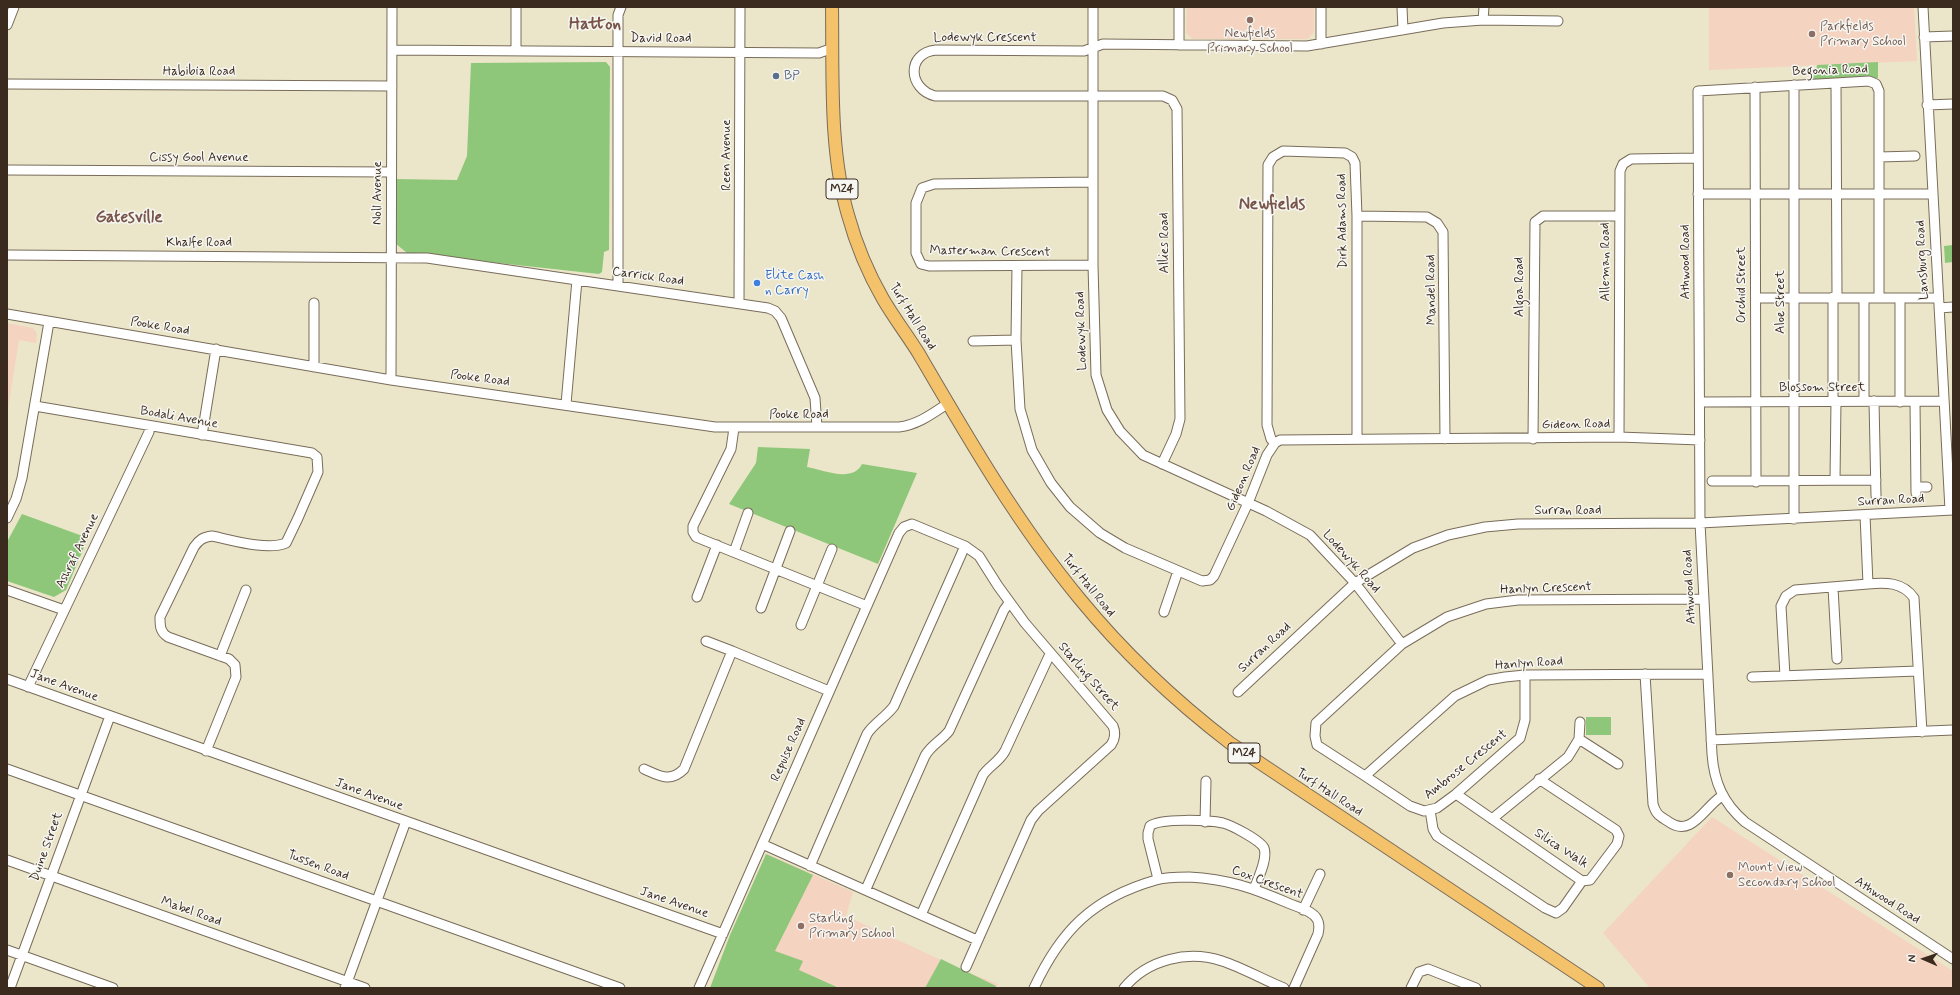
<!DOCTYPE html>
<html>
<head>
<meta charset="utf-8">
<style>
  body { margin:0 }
  #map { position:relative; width:1960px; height:995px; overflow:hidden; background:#ebe6c9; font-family:Mynerve,sans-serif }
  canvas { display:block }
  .frame { position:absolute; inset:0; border:8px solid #3b2a1e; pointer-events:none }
  .north { position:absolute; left:1904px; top:939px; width:40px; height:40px; -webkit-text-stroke:3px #f6f6f2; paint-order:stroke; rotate:272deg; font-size:11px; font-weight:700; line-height:16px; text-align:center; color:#3b2a1e }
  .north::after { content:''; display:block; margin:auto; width:14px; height:18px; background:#3b2a1e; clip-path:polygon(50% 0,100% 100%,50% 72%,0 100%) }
</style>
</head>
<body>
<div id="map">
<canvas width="1960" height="995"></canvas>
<div class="frame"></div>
<div class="north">N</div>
</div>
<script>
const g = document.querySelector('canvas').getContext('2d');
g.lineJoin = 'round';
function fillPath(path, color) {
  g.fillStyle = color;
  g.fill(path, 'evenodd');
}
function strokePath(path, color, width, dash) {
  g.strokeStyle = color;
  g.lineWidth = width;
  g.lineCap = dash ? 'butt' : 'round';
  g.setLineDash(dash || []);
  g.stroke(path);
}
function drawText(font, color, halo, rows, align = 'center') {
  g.font = font + ' Mynerve,sans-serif';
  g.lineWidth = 3;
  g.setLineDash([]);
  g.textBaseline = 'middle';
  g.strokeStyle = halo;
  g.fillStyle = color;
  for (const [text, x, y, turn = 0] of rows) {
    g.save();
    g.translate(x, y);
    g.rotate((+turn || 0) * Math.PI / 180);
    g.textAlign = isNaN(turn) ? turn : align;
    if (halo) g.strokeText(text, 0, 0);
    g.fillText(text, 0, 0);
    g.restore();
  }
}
const built = new Path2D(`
  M1187 7H1314V32L1308 39H1193L1186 33Z
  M1709 7H1914L1917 61 1709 70Z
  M7 323 33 328 37 333 36 343 19 340 7 415Z
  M1712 817 1953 971V988H1650L1603 933Z
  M767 854 853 892 846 916 967 972 998 984 996 988 710 987 730 936Z`);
const green = new Path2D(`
  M606 62 610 67 609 250 604 252 602 272 599 274 407 253 395 243V179L457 180 467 156 471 63Z
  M1878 62V78L1812 81V74L1816 70 1817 65Z
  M1953 245V262L1945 263 1944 246Z
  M758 447 810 449 807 467C823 470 853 483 862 464L917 473 878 564 729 504 756 463Z
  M22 514 88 538 66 590 54 597 7 581V542Z
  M1586 717H1611V735H1586Z
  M766 854 813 875 775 951 803 961 799 970 839 988H710L730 935Z
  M941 959 996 986 995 988H925Z`);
const minor = new Path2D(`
  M1093 7V265L1096 375 1107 410 1120 431 1143 455 1266 511 1310 535 1355 583 1402 644
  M1321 7V44
  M1402 7 1403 30
  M1923 7 1950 510
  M1483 20 1484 7
  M7 25 14 7
  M1924 37 1953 36
  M1179 45V7
  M392 50 819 53 833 48
  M516 51V7
  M1836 83 1837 297
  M7 84 392 86
  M1794 85V519
  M1755 87 1756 482
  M1927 105 1953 104
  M1879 157 1915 156
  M7 170 391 172
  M1093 182 934 184 922 188 916 203V253L921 264 929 266 1093 265
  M1698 194H1932
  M1357 216 1427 217 1437 223 1443 232 1445 439
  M7 255 427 258 768 308 775 311 781 318 815 398 817 427
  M1017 266 1016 340 1020 409 1032 450 1051 483 1070 507 1100 533 1125 548 1202 581 1210 580 1214 576 1248 503 1267 455 1275 443 1280 440 1619 437 1700 440
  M618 285V15L621 7
  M1833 297V401
  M1756 298H1938
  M1864 298V401
  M1879 298V91L1876 84 1869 81 1698 91 1700 523 1712 754C1714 782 1723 803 1745 822L1953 959
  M1900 298V402
  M739 303 740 7
  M1939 308 1953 307
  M7 314 391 380 715 427H899C917 425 932 414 947 404
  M973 341 1016 340
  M314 367V303
  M391 380 392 7
  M1874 401 1876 496
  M1700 402 1943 401
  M1915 402 1916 493
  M566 404 577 280
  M35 406 312 453 317 457 318 472 298 518 286 543C267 551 232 540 212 536 203 537 199 540 194 547L160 617C160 626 160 632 168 637L229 659 235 665 236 677 206 751
  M734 428 731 449 693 526V532L696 537 867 606
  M202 435 216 349
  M1619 437 1620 171 1623 164 1631 159 1698 158
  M1533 439 1535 222 1543 216H1619
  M1275 443 1271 439 1267 425 1268 165 1273 157 1283 151 1345 153 1352 157 1355 163 1357 216V439
  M1162 464 1176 434 1180 419 1177 109 1172 100 1163 96H935C908 89 906 53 936 50L1084 51 1103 44 1307 46 1443 23 1483 20 1558 21
  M1835 480 1836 401
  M1712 481 1876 480
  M1916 487H1927
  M1865 515 1868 584C1885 582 1903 582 1914 598L1922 732
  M7 518 16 499 22 478 49 322
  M734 552 748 513
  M1833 588 1837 659
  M7 590 64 610
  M697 597 717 545
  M761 608 790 531
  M1164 612 1178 571
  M801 625 832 549
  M706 641 732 651
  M220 656 246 590
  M1645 674 1653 804C1656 815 1660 816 1669 822 1692 838 1704 807 1722 796
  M1525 675V720L1520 738 1456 794 1437 808 1424 811 1410 806 1365 776 1455 696 1488 680 1505 677 1525 675 1708 674
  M1785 676 1781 606 1786 596 1795 590 1868 584
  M1752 677 1918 671
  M7 679 723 934
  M28 687 149 432 150 426
  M1238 692 1355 583 1413 548 1448 535 1485 527 1518 524 1700 523 1953 510
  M1579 739 1618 764
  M1711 740 1953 730
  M7 769 620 988
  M644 769C660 776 670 783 684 769L732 651 829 691
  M1365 776 1317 745 1315 736 1316 723 1402 644 1447 617 1486 604 1518 600 1704 599
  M1456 794 1582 881 1590 880 1617 844 1619 836 1616 830 1539 779
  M1430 810 1433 829 1437 836 1545 908 1556 913 1563 908 1582 881
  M1492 819 1568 757 1579 739 1580 722
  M1205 822 1206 781
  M762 844 977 940
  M7 860 365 988
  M810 866 867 734C874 723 886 717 894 706L965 546
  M1158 879 1148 839V833L1150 826C1160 818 1209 820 1223 823 1231 825 1260 840 1264 848 1268 859 1258 878 1254 889
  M866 889 925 756C931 745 941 741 949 731L1004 610 1009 603
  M1303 910 1320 874
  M921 915 983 775C989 766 999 762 1005 751L1050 654
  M7 950 113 988
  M10 988 110 716
  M345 988 406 821
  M699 988 899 533 904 527 912 524 965 546 979 556 998 586 1025 623 1113 726C1116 733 1115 739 1111 745L1038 811 1031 820 966 967
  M1034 988C1061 930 1093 898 1156 880 1166 877 1179 877 1189 877 1228 879 1253 888 1288 903 1297 907 1312 910 1317 919 1320 924 1319 929 1318 934L1294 988
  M1124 988C1148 959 1188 950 1222 961 1243 968 1264 980 1284 988
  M1411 988 1419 972 1428 969 1476 988`);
const major = new Path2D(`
  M832 7C833 74 829 150 848 215 856 244 868 273 883 299 894 318 908 336 919 354 968 438 1017 523 1079 598 1124 653 1174 700 1230 743L1598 988`);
const markers = [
  [1250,20,4,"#8d6e63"],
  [1812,34,4,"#8d6e63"],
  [776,76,4,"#5c6f8a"],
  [757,283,4,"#3f7fe0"],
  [1730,875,4,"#8d6e63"],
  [801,926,4,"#8d6e63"]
];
const shields = [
  [842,189,32],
  [1244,753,32]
];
const shieldNames = [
  ["M24",842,189],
  ["M24",1244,753]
];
const educationNames = [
  ["Parkfields",1820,27],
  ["Primary School",1820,42],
  ["Newfields",1250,34,"center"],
  ["Primary School",1250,49,"center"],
  ["Mount View",1738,868],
  ["Secondary School",1738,883],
  ["Starling",809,919],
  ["Primary School",809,934]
];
const streetNames = [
  ["Lodewyk Crescent",985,38],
  ["David Road",661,39],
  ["Begonia Road",1830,71,-2],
  ["Habibia Road",199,72],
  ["Reen Avenue",727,155,-90],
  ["Cissy Gool Avenue",199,158],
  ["Noll Avenue",378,193,-90],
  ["Dirk Adams Road",1343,221,-91],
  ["Khalfe Road",199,243],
  ["Allies Road",1165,243,-90],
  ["Masterman Crescent",990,252,1],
  ["Lansburg Road",1923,260,-93],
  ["Alleman Road",1606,262,-90],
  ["Athwood Road",1686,262,-90],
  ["Carrick Road",648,277,8],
  ["Orchid Street",1742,285,-90],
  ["Algoa Road",1520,287,-90],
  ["Mandel Road",1432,290,-91],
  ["Aloe Street",1781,302,-90],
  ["Turf Hall Road",912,317,58],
  ["Pooke Road",160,327,9],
  ["Lodewyk Road",1082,331,-92],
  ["Pooke Road",480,379,7],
  ["Blossom Street",1822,388],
  ["Pooke Road",799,415],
  ["Bodali Avenue",179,418,10],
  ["Gideon Road",1576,425,-1],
  ["Gideon Road",1244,479,-67],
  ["Surran Road",1891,501,-3],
  ["Surran Road",1568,511],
  ["Ashraf Avenue",78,551,-64],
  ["Lodewyk Road",1351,562,48],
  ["Turf Hall Road",1088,586,51],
  ["Athwood Road",1690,587,-93],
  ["Hanlyn Crescent",1546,589,-2],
  ["Surran Road",1265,648,-43],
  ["Hanlyn Road",1529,664,-4],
  ["Starling Street",1088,677,49],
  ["Jane Avenue",64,686,20],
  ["Repulse Road",789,750,-66],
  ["Ambrose Crescent",1466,765,-39],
  ["Turf Hall Road",1329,793,33],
  ["Jane Avenue",369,795,20],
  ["Duine Street",47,847,-70],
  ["Silica Walk",1561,849,33],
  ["Tussen Road",318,866,20],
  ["Cox Crescent",1267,883,20],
  ["Athwood Road",1887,901,33],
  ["Jane Avenue",674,903,19],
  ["Mabel Road",191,912,20]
];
const serviceNames = [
  ["BP",784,76]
];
const shopNames = [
  ["Elite Cash",765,276],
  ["n Carry",765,291]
];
const districtNames = [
  ["Hatton",595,25],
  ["Newfields",1272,205],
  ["Gatesville",129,218]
];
fillPath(built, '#f4d3c0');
fillPath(green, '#8fc77a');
strokePath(minor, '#796c5a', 11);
strokePath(major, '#796c5a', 14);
strokePath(minor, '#fff', 9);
strokePath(major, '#f4c26a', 12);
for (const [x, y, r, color] of markers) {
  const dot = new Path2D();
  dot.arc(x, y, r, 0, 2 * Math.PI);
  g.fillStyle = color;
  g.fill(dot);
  strokePath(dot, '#f6f6f2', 1.5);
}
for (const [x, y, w] of shields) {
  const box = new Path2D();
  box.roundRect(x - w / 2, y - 10, w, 20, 3);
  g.fillStyle = '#f6f6f2';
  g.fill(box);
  strokePath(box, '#3b2a1e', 1);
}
drawText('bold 12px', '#3b2a1e', null, shieldNames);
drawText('13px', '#785e54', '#f6f6f2', educationNames, 'left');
drawText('13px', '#3b2a1e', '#f6f6f2', streetNames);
drawText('13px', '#4e5e75', '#f6f6f2', serviceNames, 'left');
drawText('13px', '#366cbe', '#f6f6f2', shopNames, 'left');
drawText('bold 17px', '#795549', '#f6f6f2', districtNames);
</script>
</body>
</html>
